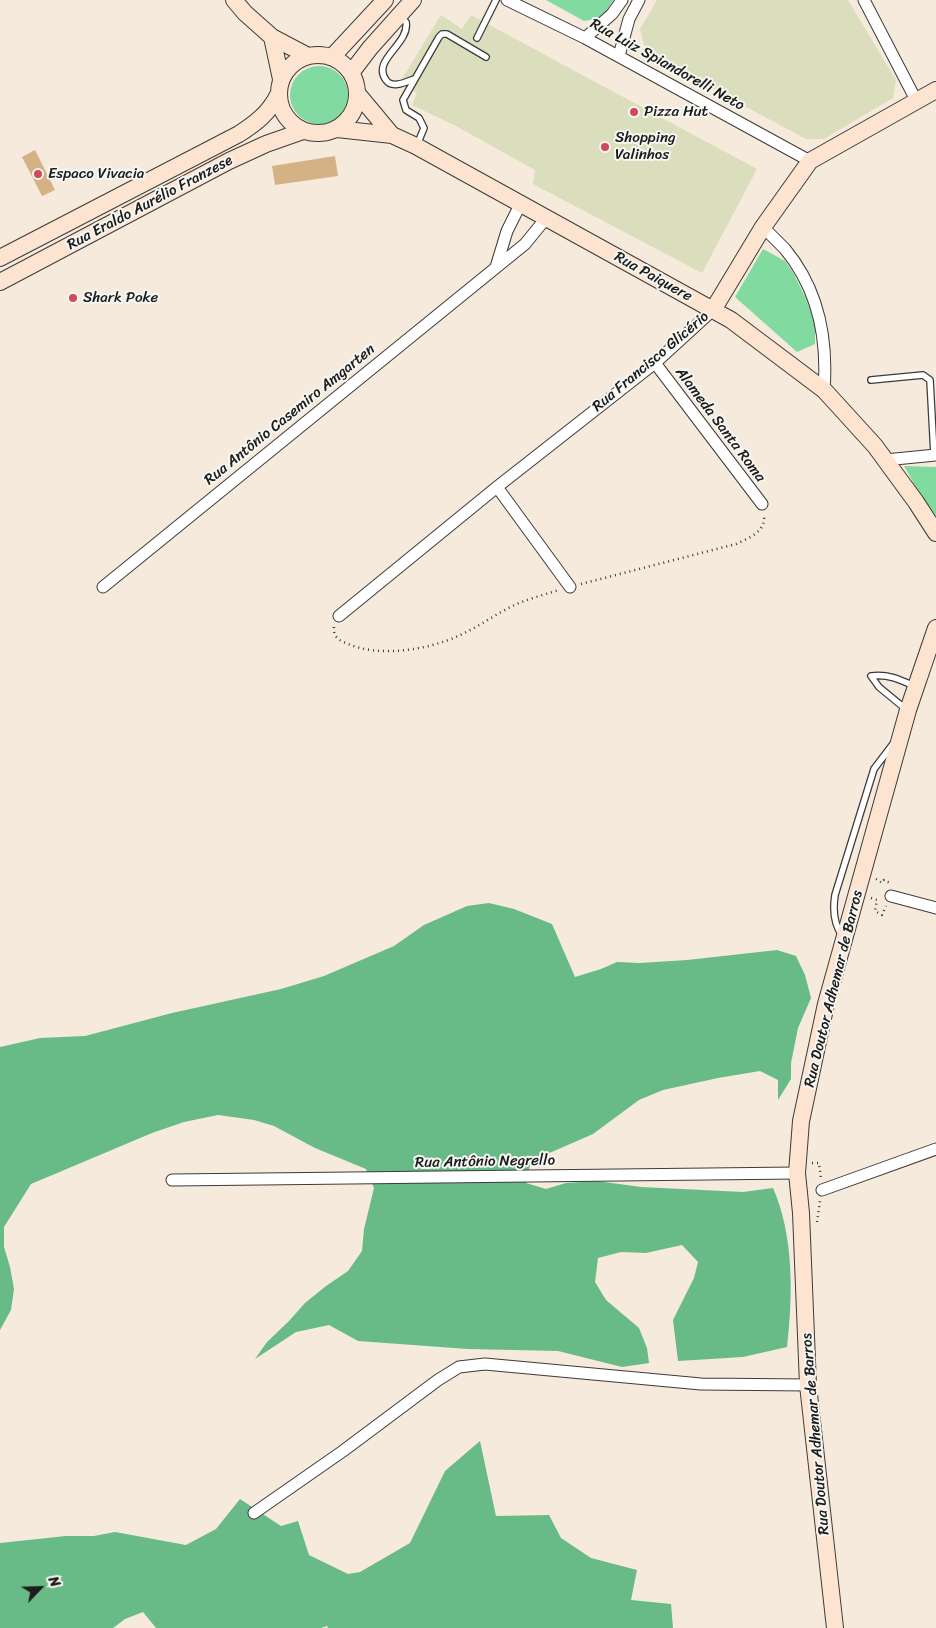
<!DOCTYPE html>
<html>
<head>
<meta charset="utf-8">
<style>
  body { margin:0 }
  #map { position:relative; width:936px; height:1628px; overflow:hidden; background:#f5eadb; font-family:Sriracha,sans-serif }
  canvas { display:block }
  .north { position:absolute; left:15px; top:1563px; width:50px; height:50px; -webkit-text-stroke:4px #f6f6f2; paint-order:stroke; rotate:66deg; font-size:14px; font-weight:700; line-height:20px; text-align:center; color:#1c1c1c }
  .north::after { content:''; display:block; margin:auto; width:18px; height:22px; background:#1c1c1c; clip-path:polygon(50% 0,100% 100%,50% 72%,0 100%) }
</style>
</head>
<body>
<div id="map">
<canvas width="936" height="1628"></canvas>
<div class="north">N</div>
</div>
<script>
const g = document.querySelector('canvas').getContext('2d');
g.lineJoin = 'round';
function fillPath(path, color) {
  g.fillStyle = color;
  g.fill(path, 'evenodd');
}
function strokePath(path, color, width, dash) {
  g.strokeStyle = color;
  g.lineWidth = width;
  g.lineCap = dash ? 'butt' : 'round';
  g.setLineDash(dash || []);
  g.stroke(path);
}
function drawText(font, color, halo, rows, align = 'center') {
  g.font = font + ' Sriracha,sans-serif';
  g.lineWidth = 4;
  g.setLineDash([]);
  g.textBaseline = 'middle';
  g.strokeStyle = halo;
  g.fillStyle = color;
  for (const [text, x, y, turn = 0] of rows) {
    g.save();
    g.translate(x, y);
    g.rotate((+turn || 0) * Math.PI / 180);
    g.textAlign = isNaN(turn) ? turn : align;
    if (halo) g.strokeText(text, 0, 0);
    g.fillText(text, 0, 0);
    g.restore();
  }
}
const built = new Path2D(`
  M657 0H848L896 80 893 98 824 139H806L675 69 646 52 640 29Z
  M441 15 462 29 471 15 757 169 702 273 533 184 535 170 456 126 412 105 417 93 400 82Z`);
const green = new Path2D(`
  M546 0H613L602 18 584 21Z
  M290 95a29 29 0 1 1 58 0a29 29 0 1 1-58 0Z
  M763 249 785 261 794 274 807 301 815 325V344L797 352 735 297Z
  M904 466 936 467V516L929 510Z`);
const forest = new Path2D(`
  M489 903 514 909 552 924 575 977 601 969 617 962 640 963 687 960 777 950 796 956 805 975 811 998 798 1028 791 1063V1079L778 1100V1080L760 1071 718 1078 663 1090 639 1100 593 1134 531 1161 526 1183 546 1189 566 1183 597 1181 641 1187 743 1192 773 1188C794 1236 793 1295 787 1347L743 1357 678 1361 673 1320 694 1278 698 1262 682 1245 646 1253 621 1252 598 1258 595 1282 606 1300 639 1328 647 1348 649 1363 622 1367 558 1351 468 1349 358 1341 329 1325 296 1332 255 1359 267 1342 289 1321 305 1303 326 1286 348 1271 362 1251 364 1229 374 1188 366 1169 315 1148 274 1126 254 1120 218 1115 184 1122 152 1133 31 1184 4 1227V1247L10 1267 14 1289 11 1310 0 1330V1047L40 1038 85 1036 172 1013 281 989 324 976 394 946 424 925 467 906Z
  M480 1441 496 1516 549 1515 561 1538 591 1558 637 1570 631 1600 671 1604 673 1628H328L327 1626 321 1628H156L143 1612 125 1619 113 1628H0V1543L66 1536H94L115 1532 186 1545 216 1529 240 1499 281 1526 298 1521 309 1555 348 1574 360 1572 410 1543 445 1471Z`);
const building = new Path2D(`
  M35 150 55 190 42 196 22 157Z
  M335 156 338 176 275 185 272 166Z`);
const path = new Path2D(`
  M581 584 736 544C749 538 766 532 764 515
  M334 627C333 636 338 640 346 643 377 658 428 650 458 636 479 627 498 612 519 603 532 598 546 594 559 590
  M876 879 882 883 884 880 892 884
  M871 898 877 900 875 911 882 915 886 906
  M812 1163H819L821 1178
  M817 1222 820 1201`);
const lane = new Path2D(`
  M400 17 406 22C410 44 371 60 386 80 392 89 406 82 414 79
  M477 38 496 0
  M417 145 424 128 419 118 406 110 403 100 439 37 442 34H447L486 57
  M871 380 923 375 930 380 934 455
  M907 710 879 687 871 676C888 674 899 679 914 686
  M842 935C833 923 833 908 835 895L874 769 893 744`);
const street = new Path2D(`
  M507 0 585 38 810 161
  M864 0 916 100
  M585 38 612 14 622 0
  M619 56 629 19 639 0
  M763 227C771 235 778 242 785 249 819 290 828 338 824 390
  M496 267 507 231 521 203
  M655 363 762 504
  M885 460 936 455
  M497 487 570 587
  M103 587 525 244 547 217
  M339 616 497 487 655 363 713 310
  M891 896 936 908
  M172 1180 797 1173
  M822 1190 936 1149
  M254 1513 343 1451 438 1380 459 1367 485 1364 701 1384 808 1385`);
const secondary = new Path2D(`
  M234 0 245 13 272 37 308 56
  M272 37 281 79
  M279 94a39 39 0 1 1 78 0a39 39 0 1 1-78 0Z
  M332 57 385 0
  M351 73 370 48 413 0
  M357 93 392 135
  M337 129 392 135 416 146 731 320 824 390 875 446 916 502 936 533
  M0 258 239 134C256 123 269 113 278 95
  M0 282 229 161 266 144 303 131
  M713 310 763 227 810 161 936 90
  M835 1628 808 1385 801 1213 797 1173 801 1121 826 1004 908 710 936 628`);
const markers = [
  [634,112,5,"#d1495b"],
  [605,147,5,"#d1495b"],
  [38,174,5,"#d1495b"],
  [73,298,5,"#d1495b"]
];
const streetNames = [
  ["Rua Luiz Spiandorelli Neto",667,65,29],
  ["Rua Eraldo Aurélio Franzese",150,203,-28],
  ["Rua Paiquere",653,277,29],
  ["Rua Francisco Glicério",651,362,-40],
  ["Rua Antônio Casemiro Amgarten",290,415,-39],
  ["Alameda Santa Roma",720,425,53],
  ["Rua Doutor Adhemar de Barros",834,989,-76],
  ["Rua Antônio Negrello",485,1162,-1],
  ["Rua Doutor Adhemar de Barros",816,1434,-95]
];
const poiNames = [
  ["Pizza Hut",644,112],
  ["Shopping",615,138],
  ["Valinhos",615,155],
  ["Espaco Vivacia",48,174],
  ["Shark Poke",83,298]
];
fillPath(built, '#dbdebd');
fillPath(green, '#81dba0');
fillPath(forest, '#68bb86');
fillPath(building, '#d5b286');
strokePath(lane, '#3d3b39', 8);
strokePath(street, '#3d3b39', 13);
strokePath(secondary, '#3d3b39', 18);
strokePath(path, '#3d3b39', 2.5, [1, 4]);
strokePath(lane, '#fff', 5.5);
strokePath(street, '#fff', 11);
strokePath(secondary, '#fde4d1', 16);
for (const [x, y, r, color] of markers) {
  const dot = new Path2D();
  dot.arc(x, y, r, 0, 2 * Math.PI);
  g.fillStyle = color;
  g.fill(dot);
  strokePath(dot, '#f6f6f2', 2);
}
drawText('15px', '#1c1c1c', '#f6f6f2', streetNames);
drawText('15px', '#1c1c1c', '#f6f6f2', poiNames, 'left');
</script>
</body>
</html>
